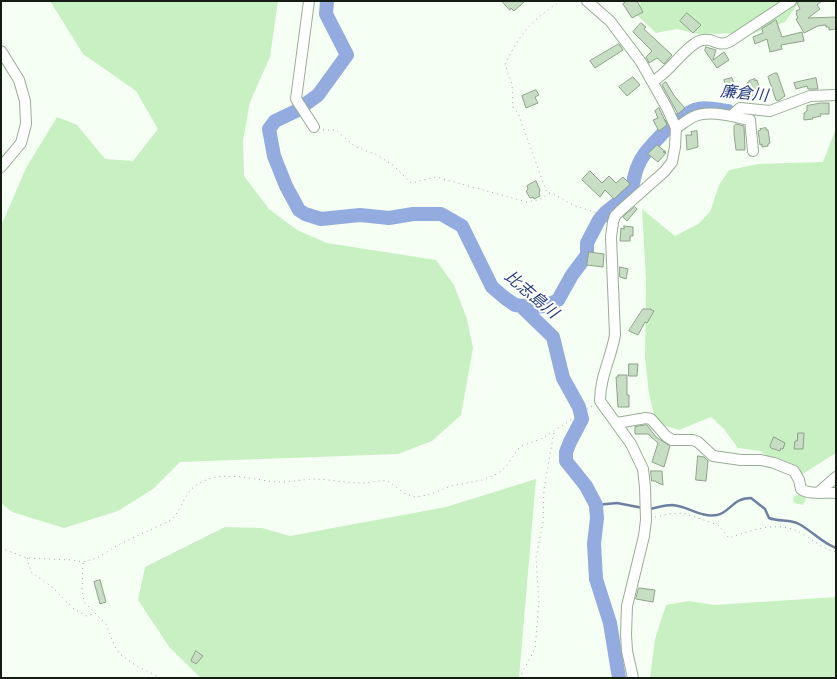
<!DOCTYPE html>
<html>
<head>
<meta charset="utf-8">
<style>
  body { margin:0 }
  #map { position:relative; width:837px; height:679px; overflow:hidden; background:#f6fff4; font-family:Helvetica,sans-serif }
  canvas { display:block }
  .frame { position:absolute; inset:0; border:2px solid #151d13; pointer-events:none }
</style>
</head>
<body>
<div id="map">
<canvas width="837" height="679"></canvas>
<div class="frame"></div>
</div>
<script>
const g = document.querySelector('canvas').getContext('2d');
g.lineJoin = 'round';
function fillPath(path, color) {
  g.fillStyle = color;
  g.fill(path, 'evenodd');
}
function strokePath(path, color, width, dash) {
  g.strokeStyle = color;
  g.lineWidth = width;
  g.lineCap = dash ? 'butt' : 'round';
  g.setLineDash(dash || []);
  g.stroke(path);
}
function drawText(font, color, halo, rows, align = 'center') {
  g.font = font + ' Helvetica,"Noto Sans JP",sans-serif';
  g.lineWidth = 4;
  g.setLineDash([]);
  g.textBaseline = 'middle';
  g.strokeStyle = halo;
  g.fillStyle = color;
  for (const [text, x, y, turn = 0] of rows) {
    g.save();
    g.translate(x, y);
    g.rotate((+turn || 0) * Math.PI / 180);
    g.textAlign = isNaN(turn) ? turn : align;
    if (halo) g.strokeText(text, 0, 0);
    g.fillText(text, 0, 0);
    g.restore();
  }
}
const green = new Path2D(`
  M50 1H278L270 57 250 102 243 141 244 176 269 209 297 230 327 243 436 260 454 285 467 319 473 348 461 415 432 441 398 454 180 462 153 489 118 511 64 528 12 512 1 503V226L26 168 57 117 77 125 105 159 133 161 158 129 136 91 83 54Z
  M641 1H800L785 22 754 33 698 34 677 29 656 33 638 16Z
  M836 128V453L801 475 778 463 760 451 738 448 724 429 711 417 679 430 656 423 649 394 645 357 646 280 642 209 675 236 698 224 710 212 719 185 729 170 758 164 823 162Z
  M536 479 519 678H201L170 648 138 600 145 567 225 527 262 528 290 536 446 507Z
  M800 494 807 496 803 505 794 503 793 497Z
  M836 597V678H650L655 639 666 605 689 601 714 605Z`);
const stream = new Path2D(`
  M596 505 617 503 643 508
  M648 509C656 508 664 505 672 505 688 506 701 518 717 515 730 513 732 498 751 498L765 509 769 518C779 522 790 519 799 524 812 531 822 543 836 548`);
const river = new Path2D(`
  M327 1 326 14 347 55 318 95 296 111 275 121 269 129 274 156 286 186 299 210 305 214 321 219 360 215 389 218 413 214H441L462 226 492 287 505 298 515 305 533 307 545 306 558 300 572 275 587 255V243L599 220 605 213 631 192C633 185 634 176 637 168 643 151 658 140 669 126
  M679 120C697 104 706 108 728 111
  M522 307 553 337 563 378 579 407 582 419 570 442 566 452V461L586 486 596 505 597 518 594 544 596 579 610 623 619 678`);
const building = new Path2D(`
  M502 1H525L514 11 511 8 510 10Z
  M627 1H637L643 12 632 18 623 4Z
  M801 1H822L817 5 820 9 808 18 836 17V29L829 30V27H826V25L818 26 804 33 796 19 798 18 796 14 797 13 796 11 800 9 797 3Z
  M687 13 701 25 693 33 680 21Z
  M776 20 782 37 802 32 804 41 781 45 782 49 770 52 767 39 755 44 753 37 763 33 762 29Z
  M641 23 646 27 644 29 672 55 664 64 657 58 649 63 646 57 652 51 633 32Z
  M619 44 623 50 595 68 590 61Z
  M706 47 716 50 713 60 724 52 729 60 717 68 705 51Z
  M775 73H777L785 96 778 101 776 100 768 77Z
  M633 77 640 85 627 96 619 87Z
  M732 78 736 88 727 90 724 80Z
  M816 78 818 89H808L807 86 796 89 794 83Z
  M755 79V81L757 80 761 94H759L760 96 754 98 753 96 751 97 747 83 749 82V81Z
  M666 82 675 97 685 108 678 114 662 85Z
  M536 90 539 95 535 97 538 103 526 108 522 96Z
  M821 103H829V114H820L821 116 812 118 813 119 804 120V113L807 111V106Z
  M659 108 667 125 659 131 653 120 658 118 655 111Z
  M736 124 744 126 745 150H736L734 134V126Z
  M766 128V130H768L770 143 768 144V146L762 147V144L760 145 758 131 761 130 760 129Z
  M697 131 698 147 687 150 686 135H692L691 132Z
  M657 145 666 152H663L666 153 658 162 648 154Z
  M590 171 602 183 609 176 616 183 623 177 630 184 614 199 605 190 600 197 582 180Z
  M536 181 540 190 539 194 540 196 534 199 533 197 530 198 526 191 528 189 527 186Z
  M635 207 637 209 627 221 623 217Z
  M624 226 633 227V236H630V241H620L621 228 624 229Z
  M589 252 604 254 603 267 587 265Z
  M620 267 628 269 626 279 620 277Z
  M643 309H650L654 311 647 323 645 322 638 335 629 331Z
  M629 364H638L637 376H629Z
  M618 375H627V395H629V407H618L616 377H618Z
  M647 425 656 437 670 446 664 467 652 462 658 443 648 434H635V427Z
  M798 433H804L803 449H794L795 441H797Z
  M774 437 785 443 783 449 781 448 780 451 771 448 770 446Z
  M698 456 704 457 708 461 706 481 696 480Z
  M651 471H662L663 485 656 482V481H652Z
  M100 580 106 602 100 604 94 582Z
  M639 588 655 590 653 602 636 599Z
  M196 651 203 656 196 664 191 661Z`);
const path = new Path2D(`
  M561 1C531 21 521 32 505 64L512 84 513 108 518 113 547 193H552L575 206 595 212 605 218
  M323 130H336L354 146 377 155 394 166 411 183 436 177 527 202 542 199 547 194
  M655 517 669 514 683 513 718 525 729 538C752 530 778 520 801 533 813 540 823 549 836 552
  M1 548 27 558 73 560 83 562 97 558 118 545 171 520C182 510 184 492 198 484 222 469 252 480 277 482 289 482 300 480 312 479 328 479 345 483 362 483 371 483 379 480 388 481L404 493 415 497 428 495 451 486 482 480 497 474 506 467 518 449 522 446 543 438 592 406
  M27 558 31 572 52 587 74 609 86 616 93 614
  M83 563 82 588 84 602 106 624 115 647 121 655 135 665 161 678
  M519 678 535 649 539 602 536 558 543 522 544 489 554 432`);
const minor = new Path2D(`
  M309 1 296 99 314 127
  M587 1 610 21 641 62 667 108 676 128 675 147 672 162 665 171 621 210 615 216 613 222 611 237 615 335C611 358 600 377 600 401L631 444 643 469 645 487 646 520 644 536 627 606 626 634 627 651 633 678
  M1 51 19 80 25 101 26 124 21 143 1 167
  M653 82C657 78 661 76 665 72 674 64 692 41 703 40 715 38 716 47 729 42L791 1
  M731 116 740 108 770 111 810 96 836 95
  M676 128C681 125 687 120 693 117 709 109 734 117 750 120L753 151
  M617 423 646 418 651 419 666 436 672 440H693L698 442 713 456 741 460H761L774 463 794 471 799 480 801 489C809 495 825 492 836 493
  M820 491 836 477`);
const waterNames = [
  ["廉倉川",744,94,6],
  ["比志島川",531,295,40]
];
fillPath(green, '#c9f0c3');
strokePath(stream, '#6d80a1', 2.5);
strokePath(river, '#93abde', 14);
fillPath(building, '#c8dec4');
strokePath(building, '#8da289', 1);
strokePath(minor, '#98ae95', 12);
strokePath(path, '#a1aa9f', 1, [1, 4]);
strokePath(minor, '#fff', 10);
drawText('italic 16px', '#253d7b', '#fff', waterNames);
</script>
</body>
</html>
